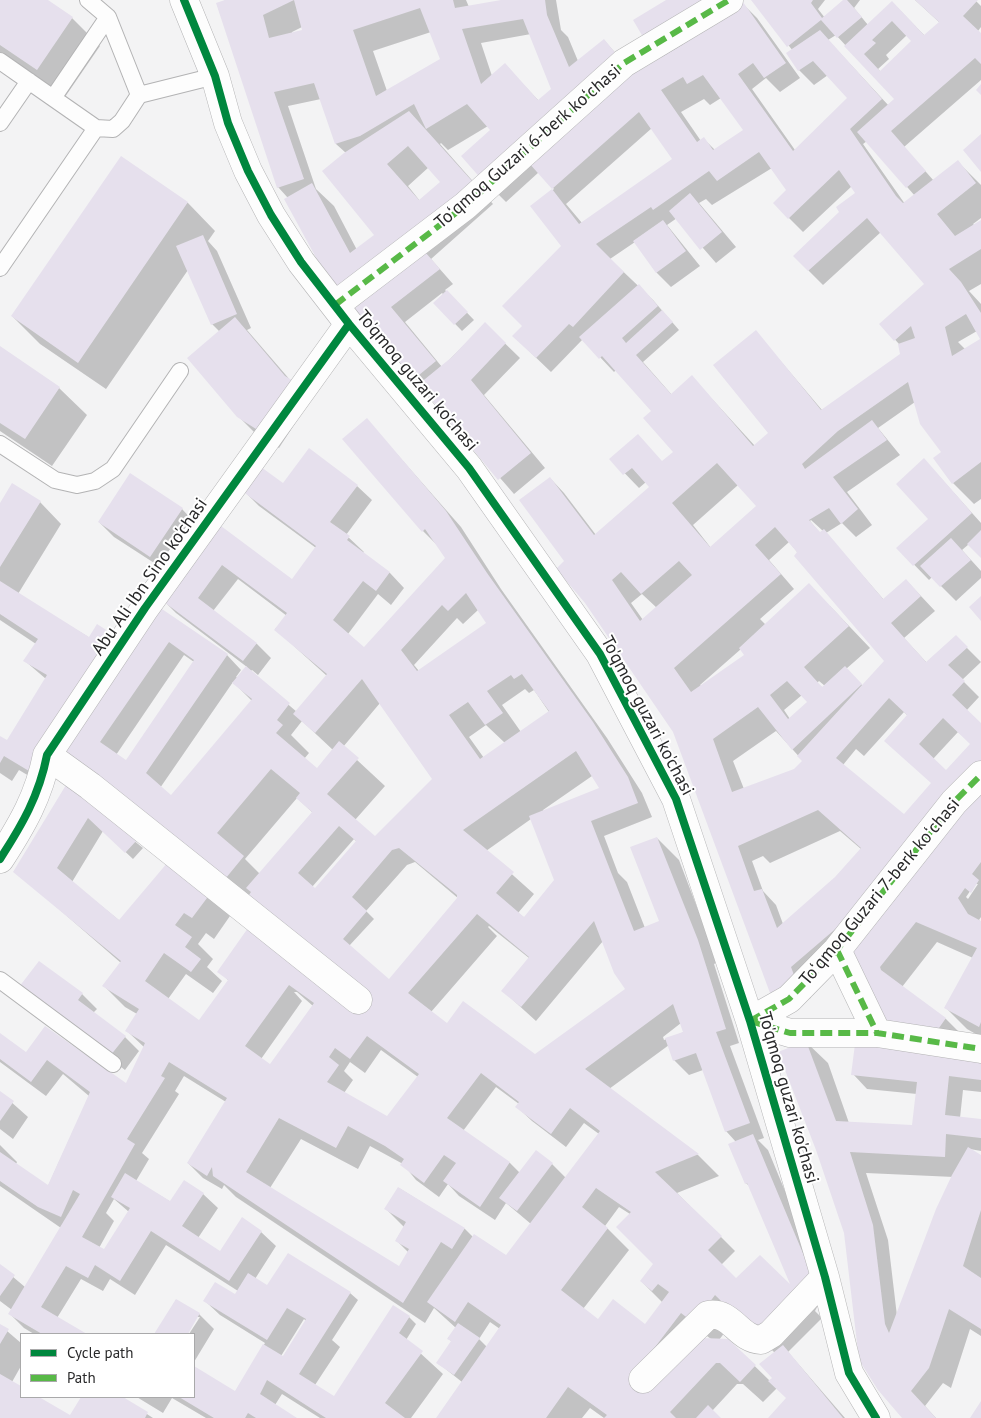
<!DOCTYPE html>
<html>
<head>
<meta charset="utf-8">
<style>
  body { margin:0 }
  #map { position:relative; width:981px; height:1418px; overflow:hidden; background:#f3f3f4; font-family:"PT Sans",sans-serif }
  canvas { display:block }
  .legend { position:absolute; left:20px; top:1333px; width:175px; height:65px; box-sizing:border-box; background:#fff; border:1px solid #a9a9aa; margin:0; padding:6px 9px; list-style:none; font-size:15px; color:#29292a }
  .legend li { display:flex; align-items:center; gap:10px; height:25px }
  .legend b { width:25px; border:1px solid #a9a9aa }
</style>
</head>
<body>
<div id="map">
<canvas width="981" height="1418"></canvas>
<ul class="legend">
<li><b style="height:6px;background:#00873e"></b>Cycle path</li>
<li><b style="height:6px;background:#58b947"></b>Path</li>
</ul>
</div>
<script>
const g = document.querySelector('canvas').getContext('2d');
g.lineJoin = 'round';
function fillPath(path, color) {
  g.fillStyle = color;
  g.fill(path, 'evenodd');
}
function strokePath(path, color, width, dash) {
  g.strokeStyle = color;
  g.lineWidth = width;
  g.lineCap = dash ? 'butt' : 'round';
  g.setLineDash(dash || []);
  g.stroke(path);
}
function drawText(font, color, halo, rows, align = 'center') {
  g.font = font + ' "PT Sans",sans-serif';
  g.lineWidth = 4;
  g.setLineDash([]);
  g.textBaseline = 'middle';
  g.strokeStyle = halo;
  g.fillStyle = color;
  for (const [text, x, y, turn = 0] of rows) {
    g.save();
    g.translate(x, y);
    g.rotate((+turn || 0) * Math.PI / 180);
    g.textAlign = isNaN(turn) ? turn : align;
    if (halo) g.strokeText(text, 0, 0);
    g.fillText(text, 0, 0);
    g.restore();
  }
}
const shadow = new Path2D(`
  M0 0H45L72 18 100 46 65 97 0 52Z
  M226 0H466L469 7 509 0H556L561 30 568 37 578 61 604 40 634 74 663 57 647 41 668 0 742 3 757 18 800 78 780 92 766 78 752 89 795 150 849 98 828 75 814 85 799 70 793 51 753 0H825L818 9 825 18 845 0H860L854 8 868 25 892 2 925 36 940 23 915 0H975L981 6V27L978 31 981 34V80L904 147 934 181 958 162 981 185V218L973 224 974 225 981 221V284L969 291 981 304V337L977 331 958 342 965 349 981 340V499L974 504 953 483 943 452 915 402 878 428 900 455 847 492 872 525 856 537 842 523 826 533 884 600 906 580 935 611 904 638 927 663 956 637 981 662 962 680 979 697 966 711 981 725V917L979 920 981 922V1037L967 1029 945 1007 973 958 937 942 902 987 946 1019 960 1033 949 1049 849 954 805 982 811 998 785 1007 771 993 674 732 566 561 550 478 564 493 596 535 651 488 646 482 639 488 611 459 663 462 674 452 653 412 616 370 614 372 583 339 551 372 528 350 523 326 563 246 532 206 554 189 539 172 506 202 484 180 492 130 488 126 448 150 441 143 440 144 493 204 431 259 453 284 445 290 474 320 462 331 435 303 443 294 442 293 405 322 442 367 485 324 520 358 484 395 545 468 514 494 414 379 357 309 341 292 288 198 278 187 217 4ZM302 27 303 31 292 34V32ZM431 32 441 60 387 91 373 51ZM531 34 553 89 539 101 505 65 492 76 481 43ZM836 35 896 100 889 106 828 40ZM907 35 913 41 881 72 878 69 889 59 886 55ZM721 98 745 130 715 150 704 139 701 141 681 112 704 99 710 105ZM321 99 336 144 346 153 375 235 357 250 334 206 316 189 288 106ZM652 128 678 165 582 223 566 204ZM867 141 915 196 905 204 863 144ZM429 167 442 182 420 201 408 186ZM772 168 788 191 774 203 803 232 852 186 857 193 841 212 808 270 823 285 881 232 925 284 881 324 899 344 902 355 822 410 756 332 770 433 755 446 692 377 672 395 643 362 679 330 653 300 610 259 635 242 656 272 671 287 700 266 667 225 677 218 716 263 736 247 699 203 706 199 712 205ZM738 485 758 506 711 548 693 525ZM811 520 823 531 820 533 810 521ZM789 542 886 661 863 686 846 669 870 648 830 606 766 625 760 619 794 589 769 560ZM642 594 657 608 643 620 631 603ZM741 649 746 656 701 686 700 685ZM819 681 825 686 823 688 817 683ZM802 695 809 702 790 719 784 710ZM904 712 908 716 932 783 904 816 843 765 856 749 864 756ZM776 731 803 761 795 770 744 789 733 761ZM958 732 972 744 946 772 933 759ZM840 831 861 849 836 878 783 924 776 905 763 891 752 861 763 856 770 863ZM975 884H978L968 899 966 897Z
  M121 158 188 203 215 231 208 241 217 251 251 328 247 330 291 381 311 399 279 448 259 437 238 416 220 332 212 324 188 270 106 389 40 344 12 316Z
  M0 348 59 388 87 415 52 466 0 431Z
  M367 420 461 527 501 589 607 738 642 793 652 817 604 836 618 873 627 882 645 928 661 922 657 838 679 860 718 962 714 964 739 1043 730 1046 764 1138 758 1140 768 1150 826 1290 815 1311 822 1318 788 1352 845 1418H769L788 1399 777 1388 763 1402 743 1384H737L712 1411 720 1418H604L590 1408 582 1418H437L462 1382 438 1363 452 1342 448 1338 456 1328 434 1308 425 1323 236 1197 224 1185 222 1189 203 1178 188 1163 226 1102 184 1076 175 1091 179 1094 142 1153 149 1159 136 1181 171 1202 203 1194 218 1208 198 1238 221 1253 261 1232 276 1246 255 1279 268 1287 288 1254 350 1293 358 1300 332 1340 340 1347 315 1385 334 1398 409 1317 416 1324 406 1340 443 1374 411 1418H320L282 1394 275 1405 295 1418H206L172 1398 163 1413 140 1399 137 1397H194V1367L235 1392 265 1343 220 1315 205 1301 235 1296 238 1291 166 1245 135 1295 110 1279 103 1291 81 1279 57 1318 84 1334H34L24 1328 10 1314 12 1310 0 1301V1266L25 1287 61 1228 0 1186V1145L17 1162 16 1164 48 1186 89 1096 63 1074 46 1096 0 1062V1035L26 1054 45 1027 126 1086 145 1048 127 1031 137 1014 125 1007 104 986 121 963 15 871 66 786 143 848 133 859 103 831 72 882 120 921 209 895 230 916 214 939 206 933 198 944 213 959 207 967 222 981 213 993 186 974 168 999 200 1022 229 981 219 971 249 929 61 758 44 785 19 770 12 781 0 773V738L7 742 46 679 25 661 36 644 0 620V506L40 502 61 524 18 594 90 638 113 636 159 609 227 655 241 670 236 677 238 678 247 667 176 613 161 598 217 525 292 581 316 548 259 506 244 491 283 485 357 486 372 500 346 535 364 552 363 553 390 573 404 588 391 605 378 594 348 634 364 648 446 558 437 545 423 531ZM238 579 287 616 275 629 327 676 297 712 250 672 252 670 258 675 271 658 257 644 213 611ZM478 610 488 623 419 671 414 665 457 618 463 624ZM184 655 194 662 126 762 116 755ZM233 682 252 701 171 797 160 788ZM525 689 529 693 534 690 549 712 521 732 502 705ZM380 703 434 779 375 838 355 820 385 786 343 747ZM302 721 333 750 317 769 304 759 309 753 291 735ZM486 725 505 743 484 758 469 737ZM592 776 601 789 543 811V810ZM297 798 313 813 260 874 245 859ZM531 819 555 880 525 918 518 913 534 894 486 851ZM354 839 357 842 315 890 312 887ZM415 862 459 899 390 981 349 946 374 919 366 911 407 865ZM489 926 529 958 503 991 536 1021 603 941 627 989 535 1055 447 1024 431 1012 497 936 488 927ZM294 992H297L313 1006 271 1066 261 1059 302 1001ZM681 1023 684 1032 664 1040 663 1037ZM669 1045 674 1060 689 1075 703 1070 726 1131 736 1142 746 1183 751 1188 804 1300 736 1280 721 1265 735 1251 677 1193 719 1176 698 1155 609 1089ZM381 1050 418 1077 388 1118 344 1093 353 1080 344 1071 350 1062 365 1073ZM496 1087 519 1104 517 1107 532 1121 566 1147 584 1123 599 1134 566 1178 552 1164 520 1173 510 1163 463 1131ZM301 1139 358 1169 370 1146 403 1164 416 1180 439 1197 448 1184 459 1196 495 1220 506 1203 531 1224 507 1256 473 1237 465 1229 399 1188 386 1209 404 1227 396 1240 409 1253 399 1268 270 1188ZM114 1199 129 1212 104 1251 99 1248 114 1221 106 1213ZM619 1207 630 1214 655 1264 641 1281 663 1303 645 1326 598 1321 583 1309 629 1250 605 1226ZM737 1316 775 1353 774 1378 770 1381 728 1340H719ZM304 1319 306 1321 283 1357 281 1356ZM490 1322 500 1329 487 1347 479 1339ZM703 1333 711 1339 691 1349Z
  M938 475 981 523V557L969 544 962 550 981 571V578L956 601 932 577 929 580 898 548 929 519Z
  M182 509 196 524 165 570 114 537 99 522Z
  M82 994 97 1009 93 1013 125 1037 139 1051 125 1070 35 1002Z
  M806 1042 828 1063 849 1123 913 1126 917 1094 867 1089 853 1074 981 1060V1092L963 1090 960 1118 981 1121V1151L970 1149 981 1156V1336L970 1329 951 1388 943 1383 925 1406 936 1418H903L846 1233ZM866 1173 954 1177 897 1316 888 1240Z
  M0 1092 28 1117 13 1139 0 1129Z
  M176 1300 199 1314 214 1329 194 1362V1334H189L200 1317H197L186 1334H156Z
  M0 1325 21 1343V1366L12 1382 21 1388V1397H37L71 1417 83 1397H121L153 1418H0Z`);
const building = new Path2D(`
  M0 0H48L73 17 37 70 0 45Z
  M225 0H294L263 15 269 38 302 30 294 0H453L455 8 501 0H545L547 15 569 67 604 39 621 60 483 181 461 156 490 130 467 104 426 129 414 104 360 136 335 144 314 83 274 92 304 179 277 188 216 3ZM420 8 440 59 376 96 353 30ZM523 19 551 89 538 100 505 63 481 84 462 29Z
  M666 0H714L646 42 633 20Z
  M751 0H813L811 3 822 18 843 0H847L862 17 837 38 821 20 787 47Z
  M915 0H978L963 16 981 33V64L975 58 891 131 926 171 906 188 857 132 894 99 844 46 892 1 924 35 939 22ZM892 21 911 41 880 71 864 54 876 43 872 40Z
  M743 2 786 63 764 78 753 63 738 74 793 151 847 98 813 61 798 71 786 53 820 30 882 99 850 129 896 196 903 203 958 160 976 183 937 214 955 236 981 220V249L949 269 961 282 981 313V462L952 484 933 458 941 452 920 424 908 382 838 431 802 464 805 469 872 420 887 440 833 477 858 509 841 524 829 508 809 520 820 532 824 529 883 599 906 579 921 596 891 623 926 662 956 635 968 647 948 665 965 681 952 695 981 723V766L861 907 791 967 797 983 770 993 673 732 585 603 556 569 564 561 519 500 550 477 594 535 649 487 632 468 623 475 609 459 638 434 662 461 673 452 643 418 651 411 602 356 599 359 579 337 639 284 658 306 622 338 626 343 662 310 673 322 636 355 671 394 692 375 753 446 768 433 713 365 756 330 821 410 900 354 898 344 915 338 911 326 894 341 879 324 924 284 867 218 808 271 793 256 839 212 836 207 855 193 839 170 788 219 773 203 786 190 759 152 717 181 709 171 653 210 651 207 596 244 624 272 573 327 569 324 536 358 512 336 522 326 502 306 561 246 530 206 552 189 579 224 672 159 639 112 552 189 529 163 623 80 682 45ZM703 75 743 130 713 150 704 137 697 142 661 90 683 77 687 84ZM966 314 980 339 952 356 945 327ZM717 463 756 506 710 547 672 503ZM775 527 797 552 794 556 884 661 797 756 802 761 794 769 732 792 713 739 758 707 792 750 862 684 845 666 822 687 804 667 849 626 809 583 739 648 744 655 691 692 674 668 781 574 755 545ZM679 561 692 575 640 621 612 580 621 572 641 594ZM787 681 807 702 788 719 770 695ZM889 698 907 715 884 741 931 783 904 814 836 758ZM943 718 970 744 946 770 919 744ZM818 810 861 848 835 877 777 928 762 889 754 891 738 846Z
  M981 84V95L976 90Z
  M409 111 472 181 411 236 340 293 325 274 284 199 312 183 350 253 374 235 322 171 344 153ZM408 146 440 182 419 200 387 164Z
  M981 134V172L963 150Z
  M121 156 188 202 78 363 11 316Z
  M690 193 722 232 700 250 669 211Z
  M663 220 686 251 656 273 633 241Z
  M203 235 237 314 211 325 176 246Z
  M425 252 440 269 391 307 436 361 413 380 354 309Z
  M447 290 468 312 454 325 433 303Z
  M235 317 285 376 297 383 264 434 237 417 187 358Z
  M485 322 506 343 471 380 531 453 498 480 419 384 452 357Z
  M0 346 60 387 25 439 0 423Z
  M367 418 446 511 487 573 593 722 628 777 638 803 591 821 634 931 659 921 630 847 657 837 698 940 726 1029 716 1032 750 1123 725 1132 696 1053 673 1061 665 1038 683 1032 673 1004 585 1069 699 1154 655 1172 722 1236 708 1250 736 1278 760 1255 790 1284 747 1183 745 1184 728 1144 753 1134 812 1275 759 1338 715 1295 694 1323 681 1313 633 1376 651 1390 703 1338 728 1339 756 1365 740 1382 720 1363H716L670 1412 676 1418H604L607 1415 568 1387 546 1418H436L501 1325 468 1302 455 1322 427 1302 474 1234 506 1255 600 1131 570 1108 551 1134 515 1107 519 1102 481 1073 447 1118 510 1162 480 1207 443 1181 456 1163 444 1155 424 1183 400 1165 404 1159 385 1146 348 1126 336 1148 279 1118 246 1172 399 1266 409 1249 395 1241 406 1222 384 1209 398 1187 465 1228 452 1249 441 1242 403 1303 213 1176 212 1167 207 1176 187 1163 227 1098 169 1062 161 1076 165 1078 127 1139 135 1144 82 1237 104 1249 130 1208 111 1197 125 1173 170 1201 184 1180 204 1193 182 1226 220 1251 242 1217 262 1231 229 1281 151 1231 120 1281 95 1265 88 1278 66 1266 41 1307 87 1334H42L8 1314 80 1194 73 1190 61 1217 38 1207 0 1181V1152L48 1185 90 1092 47 1060 31 1082 0 1059V1033L26 1052 45 1026 126 1083 145 1043 125 1031 139 1009 102 986 121 961 13 872 66 785 97 803 137 840 125 853 88 818 57 868 119 920 168 862 210 894 192 918 184 913 175 925 192 937 185 947 201 959 191 972 164 953 145 981 199 1020 228 980 217 972 248 928 247 898 251 892 246 888 312 812 296 798 300 793 271 769 217 833 244 856 221 884 58 756 159 607 228 654 146 773 171 795 252 699 232 683 246 666 290 703 277 720 283 725 276 733 317 768 339 741 359 758 327 794 375 836 432 779 362 679 315 733 293 714 327 674 274 630 287 613 222 565 198 598 257 643 243 661 160 599 217 523 292 579 316 546 242 491 261 467 283 483 309 448 358 485 330 522 350 536 347 540 390 572 376 591 363 581 333 620 364 647 445 558 425 529 422 532 342 439ZM466 593 486 623 417 671 401 650 442 605 448 611ZM169 642 194 660 126 760 100 742ZM522 674 549 711 480 759 449 715 468 702 485 725 503 713 487 691 511 675 514 679ZM576 751 599 788 529 816 554 880 524 917 496 893 514 872 463 830ZM339 826 356 841 315 888 298 873ZM399 848 457 895V898L389 979 343 939 367 911 352 897 392 850ZM477 914 529 957 501 991 521 1007 594 921 614 973 625 989 535 1054 463 1001 447 1023 408 993ZM289 985 314 1003 270 1064 245 1046ZM367 1036 419 1074 387 1116 327 1082 339 1065 329 1057 335 1048 350 1059ZM596 1188 631 1212 616 1227 653 1264 640 1281 652 1291 658 1284 669 1292 645 1324 613 1299 598 1319 561 1290 608 1228 582 1207Z
  M924 458 972 513 913 566 896 548 928 519 896 484Z
  M130 473 183 508 150 557 98 522Z
  M12 483 41 501 0 567V503Z
  M981 530V558L967 544Z
  M951 538 971 560 940 587 920 566Z
  M0 581 89 637 97 624 114 635 29 771 4 756 0 763V736L7 740 47 675 23 661 38 639 0 614Z
  M981 596V621L969 607Z
  M981 789V862L972 874 979 880 971 893 965 888 958 898 968 914 981 921V1022L979 1027 944 1008 977 948 916 922 880 967 881 970 946 1018 934 1035 885 1029 848 954Z
  M39 961 83 993 78 1000 126 1036 110 1056 19 987Z
  M806 1041 836 1121 912 1125 917 1082 851 1075 855 1044 981 1058V1080L949 1076 945 1115 981 1119V1138L946 1134 945 1157 850 1152 873 1225 885 1324 889 1333 936 1209 952 1175 968 1147 981 1155V1210L963 1266 981 1278V1329L949 1309 929 1368 911 1391 936 1418H902L878 1390 859 1360 844 1233 816 1150 778 1052Z
  M0 1091 14 1101 0 1121Z
  M536 1150 553 1163 517 1211 499 1198Z
  M288 1253 351 1292 299 1374 334 1396 393 1305 410 1316 399 1333 423 1351 385 1403 405 1418H326L267 1380 260 1394 297 1418H256L248 1413 245 1418H214L179 1397H194V1366L235 1391 263 1344 283 1356 306 1319 287 1308 267 1340 203 1301 215 1282 235 1294 248 1273 267 1285Z
  M0 1264 15 1275 0 1296Z
  M176 1299 200 1313 188 1334H154Z
  M458 1323 480 1338 454 1375 436 1363 451 1341 447 1339Z
  M0 1324 9 1329 0 1344Z
  M783 1345 843 1418H768L786 1398 768 1381 772 1378 759 1364Z
  M0 1374 21 1386V1397H39L70 1415 81 1397H123L148 1412 145 1418H0Z
  M981 1401V1418H970Z
  M708 1405 721 1418H696Z`);
const service = new Path2D(`
  M108 17 139 95 215 76
  M0 61 53 98 108 17 88 0
  M0 123 29 81
  M96 128 113 129 122 121 139 95
  M0 268 96 128 53 98
  M0 444 55 480 77 485 95 481 113 469 180 371
  M0 980 113 1064`);
const minor = new Path2D(`
  M184 0 215 76 228 123 248 171 271 215 301 262 349 324 469 468 600 654 676 799 750 1021 825 1277 849 1373 876 1418
  M335 305 465 206 624 63 729 0
  M47 755 90 786 358 1000
  M0 859C22 825 39 796 47 755L145 608 349 324
  M837 950 877 1033
  M750 1021 789 999 837 950 954 802 981 775
  M750 1021 790 1033H877L981 1049
  M643 1379 708 1315C732 1311 738 1339 761 1340L771 1334 825 1277`);
const quiet = new Path2D(`
  M335 305 465 206 624 63 729 0
  M837 950 877 1033
  M750 1021 789 999 837 950 954 802 981 775
  M750 1021 790 1033H877L981 1049`);
const cycleway = new Path2D(`
  M184 0 215 76 228 123 248 171 271 215 301 262 349 324 469 468 600 654 676 799 750 1021 825 1277 849 1373 876 1418
  M0 859C22 825 39 796 47 755L145 608 349 324`);
const streetNames = [
  ["Toʻqmoq Guzari 6-berk koʻchasi",528,147,-41],
  ["To'qmoq guzari ko'chasi",417,381,50],
  ["Abu Ali Ibn Sino ko'chasi",150,577,-55],
  ["To'qmoq guzari ko'chasi",647,716,62],
  ["Toʻqmoq Guzari 7-berk koʻchasi",880,892,-50],
  ["To'qmoq guzari ko'chasi",788,1098,74]
];
fillPath(shadow, '#0003');
fillPath(building, '#e6e0ed');
strokePath(service, '#b3b3b4', 18);
strokePath(minor, '#b3b3b4', 29);
strokePath(service, '#fdfdfd', 16);
strokePath(minor, '#fdfdfd', 28);
strokePath(quiet, '#58b947', 6, [12, 6]);
strokePath(cycleway, '#00873e', 8);
drawText('18px', '#29292a', '#fff', streetNames);
</script>
</body>
</html>
